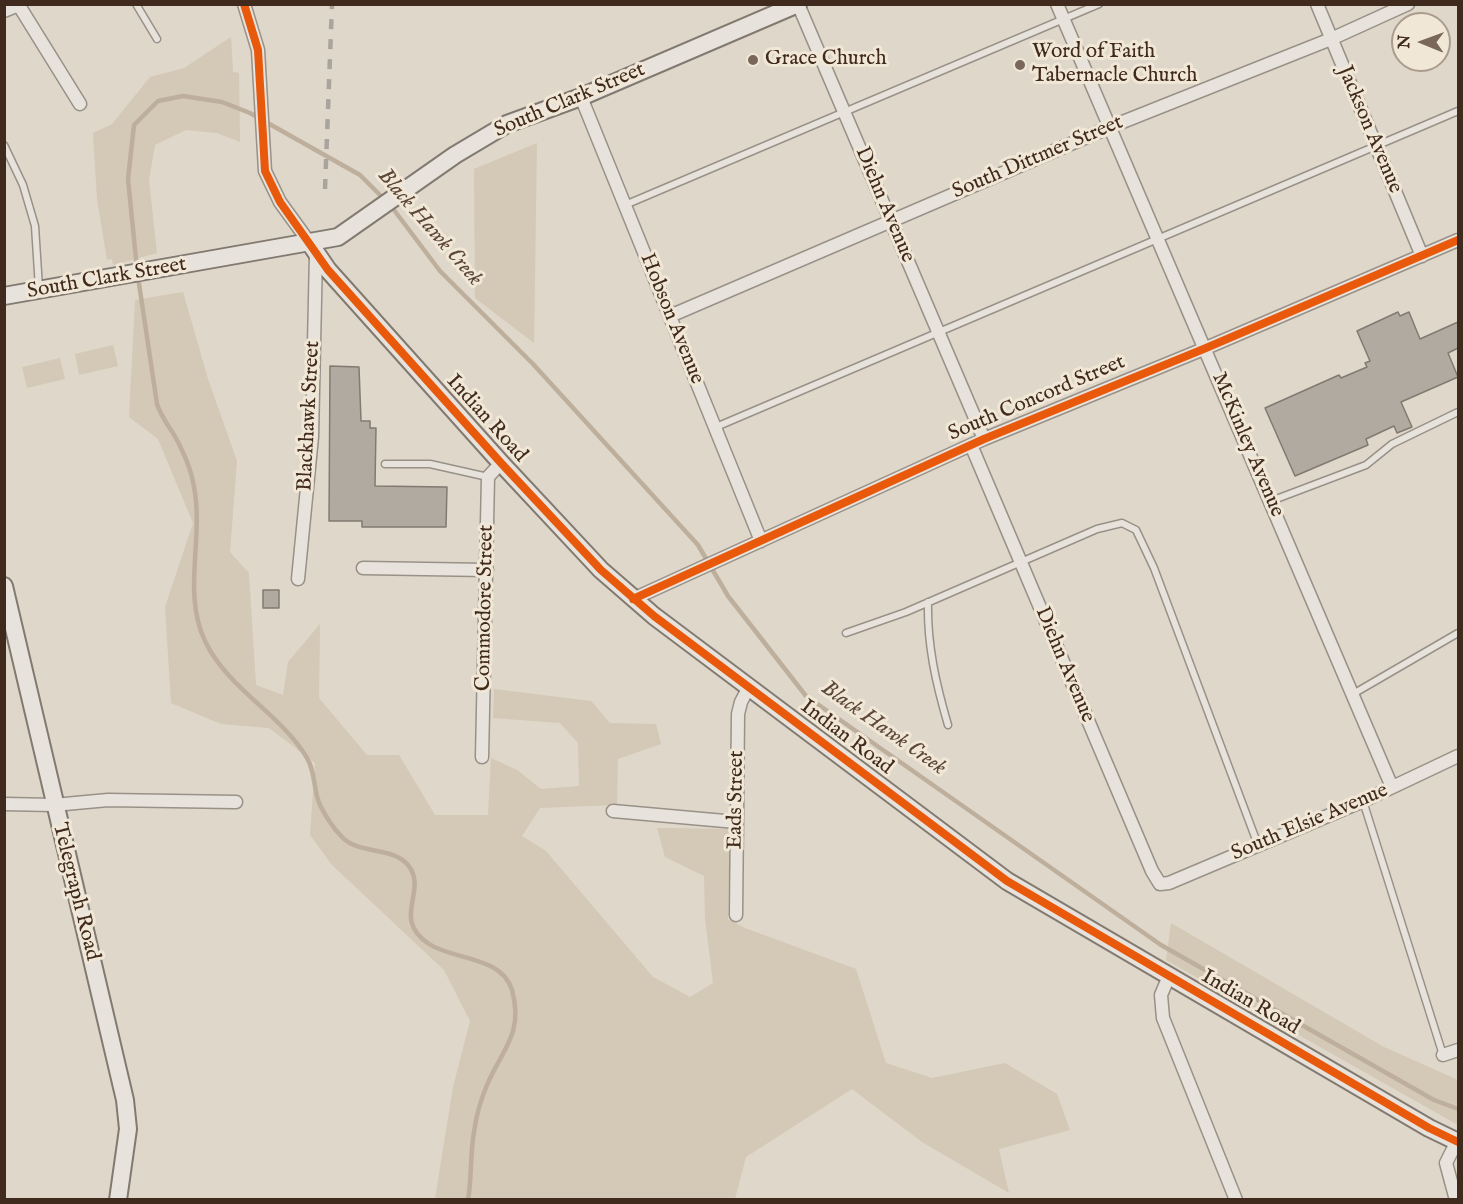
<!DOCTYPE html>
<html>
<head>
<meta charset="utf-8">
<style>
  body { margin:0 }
  #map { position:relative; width:1463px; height:1204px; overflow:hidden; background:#dfd7ca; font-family:"IM FELL English",serif }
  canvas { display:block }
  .frame { position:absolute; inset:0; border:6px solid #402a1d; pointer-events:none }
  .north { position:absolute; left:1391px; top:12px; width:60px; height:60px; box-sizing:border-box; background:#f0e7d7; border:2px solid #aa9b8d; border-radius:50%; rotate:271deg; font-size:16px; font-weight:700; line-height:24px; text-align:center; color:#402a1d }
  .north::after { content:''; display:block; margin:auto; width:21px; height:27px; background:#78675a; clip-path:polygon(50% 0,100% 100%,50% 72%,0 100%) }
</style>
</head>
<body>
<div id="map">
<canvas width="1463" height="1204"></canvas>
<div class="frame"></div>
<div class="north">N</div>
</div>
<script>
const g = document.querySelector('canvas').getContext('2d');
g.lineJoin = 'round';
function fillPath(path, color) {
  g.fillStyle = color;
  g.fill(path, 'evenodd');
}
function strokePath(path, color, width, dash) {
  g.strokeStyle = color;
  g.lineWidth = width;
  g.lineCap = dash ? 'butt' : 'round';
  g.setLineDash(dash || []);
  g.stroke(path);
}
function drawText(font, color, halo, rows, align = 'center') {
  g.font = font + ' "IM FELL English",serif';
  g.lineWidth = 6;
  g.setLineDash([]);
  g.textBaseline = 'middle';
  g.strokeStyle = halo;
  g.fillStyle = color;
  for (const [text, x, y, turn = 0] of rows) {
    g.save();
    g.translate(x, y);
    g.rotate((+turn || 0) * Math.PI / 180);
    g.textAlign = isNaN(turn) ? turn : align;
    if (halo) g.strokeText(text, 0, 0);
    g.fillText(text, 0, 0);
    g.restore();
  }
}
const green = new Path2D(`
  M231 37 233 72 239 73 240 142 217 133 186 130 155 145 149 180 157 253 113 265 112 259 107 260 97 199 93 133 112 124 150 77 184 68Z
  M537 143 534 343 475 298 474 169Z
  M183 292 208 379 237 461 230 552 249 573 256 685 283 695 288 662 320 624 319 698 367 755H399L435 815H488L491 758 517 770 541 789 579 786 578 743 560 723 493 718 494 689 591 701 610 723 656 724 661 744 618 759 617 805 540 808 522 836 546 851 653 977 690 997 713 983 705 919 704 876 665 857 657 828 730 829 728 919 745 928 856 969 886 1063 932 1078 1005 1063 1057 1094 1070 1130 999 1149 1009 1193 922 1142 852 1089 746 1157 735 1199H435L453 1087 470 1021 444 970 332 865 310 835 315 763 269 728 221 724 171 703 165 607 193 523 158 439 129 417 135 300Z
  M113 345 118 366 79 375 75 354Z
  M60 358 65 379 27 388 22 367Z
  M1171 923 1384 1047 1458 1080V1125L1166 960Z`);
const stream = new Path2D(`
  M391 206 440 271 533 364 698 545 728 596 806 696 1161 945 1434 1100 1458 1109
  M137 269 128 179 134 125 158 101 183 96 222 102 250 113 360 175 385 200
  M138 277 157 404C162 420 173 430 180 446 186 458 192 474 194 487 204 538 182 593 205 641 227 688 281 714 307 758 316 773 313 790 320 805 325 815 334 829 342 837 359 855 392 846 408 865 429 891 390 918 429 944 453 960 502 956 512 990 524 1034 502 1049 487 1085 481 1099 476 1117 474 1132 470 1154 472 1177 468 1200`);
const building = new Path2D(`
  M1398 312 1400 316 1409 312 1420 339 1458 322V348L1448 353 1458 377 1401 402 1412 427 1397 433 1394 426 1366 439 1368 445 1295 476 1265 408 1339 375 1341 378 1367 367 1365 363 1370 361 1357 331Z
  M330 366 359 367 361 421H370V428H376L375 486 447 487 446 527H362V521H329Z
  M263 590H279V608H263Z`);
const lane = new Path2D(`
  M136 4 157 39
  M4 145 23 185 35 226 39 288
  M625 205 1099 4
  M716 427 1458 111
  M385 464H430L488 477
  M1271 501 1366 465 1392 444 1458 412
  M928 602C927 645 936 684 948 725
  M846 633 906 612 1097 529 1122 523 1136 530 1154 568 1258 845
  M1353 694 1458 633
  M1363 801 1443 1055`);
const street = new Path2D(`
  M18 4 80 104
  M244 4 258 50 265 171 280 202 309 242
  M798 4 984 439
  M1057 4 1392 787
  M1317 4 1422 256
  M4 11 21 4
  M581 97 761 541
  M670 316 1110 127 1331 39 1408 4
  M971 445 1152 871 1160 884 1169 883 1363 801 1458 756
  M363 568 487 570
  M298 579 312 437 316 253
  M633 599 984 439 1206 348 1458 240
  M482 757 488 477 501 463
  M4 804 54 805 108 800 236 802
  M613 811 736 822
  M736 915 738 714 741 702 749 687
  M1169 976 1161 995 1163 1018 1236 1200
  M1443 1055 1458 1050
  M1456 1200 1446 1163 1457 1141`);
const secondary = new Path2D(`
  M309 242 328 270 501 463 601 570 654 616 1007 881 1429 1128 1458 1142
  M4 296 338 237 455 155 507 124 581 97 798 4
  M4 586 125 1100 128 1129 118 1200`);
const rail = new Path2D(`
  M325 189 332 4`);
const cycleway = new Path2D(`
  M244 4 258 50 265 171 280 202 328 270 501 463 601 570 654 616 1007 881 1429 1128 1458 1142
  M633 599 984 439 1206 348 1458 240`);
const markers = [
  [753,60,6,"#78675a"],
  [1020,65,6,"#78675a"]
];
const poiNames = [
  ["Word of Faith",1032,53],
  ["Tabernacle Church",1032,77],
  ["Grace Church",765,60]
];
const streetNames = [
  ["South Clark Street",570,101,-23],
  ["Jackson Avenue",1369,130,67],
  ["South Dittmer Street",1038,158,-23],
  ["Diehn Avenue",884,205,67],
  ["South Clark Street",107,279,-10],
  ["Hobson Avenue",671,319,68],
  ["South Concord Street",1037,399,-23],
  ["Blackhawk Street",310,416,-87],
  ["Indian Road",486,419,48],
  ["McKinley Avenue",1247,445,67],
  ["Commodore Street",486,608,-89],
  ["Diehn Avenue",1064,665,67],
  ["Indian Road",846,738,37],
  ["Eads Street",737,800,-89],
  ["South Elsie Avenue",1310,823,-23],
  ["Telegraph Road",75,892,76],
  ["Indian Road",1250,1003,30]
];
const waterNames = [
  ["Black Hawk Creek",429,228,49],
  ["Black Hawk Creek",883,729,35]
];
fillPath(green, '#d4c8b6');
strokePath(stream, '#bdaf9c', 4.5);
fillPath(building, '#b1aaa0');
strokePath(building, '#827a71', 1.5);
strokePath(lane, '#989188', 9);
strokePath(street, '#989188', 15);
strokePath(secondary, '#827a71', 20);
strokePath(lane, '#e7e3dc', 6);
strokePath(street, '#e7e3dc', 12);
strokePath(secondary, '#e7e3dc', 16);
strokePath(rail, '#aaa49e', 4.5, [10, 10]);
strokePath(cycleway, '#e8590c', 8);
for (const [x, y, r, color] of markers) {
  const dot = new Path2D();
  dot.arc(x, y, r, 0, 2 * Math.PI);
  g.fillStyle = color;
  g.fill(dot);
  strokePath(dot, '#f0e7d7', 2);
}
drawText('21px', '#402a1d', '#f0e7d7', poiNames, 'left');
drawText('21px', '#402a1d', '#f0e7d7', streetNames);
drawText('italic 22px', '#5c4738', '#f0e7d7', waterNames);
</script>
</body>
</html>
